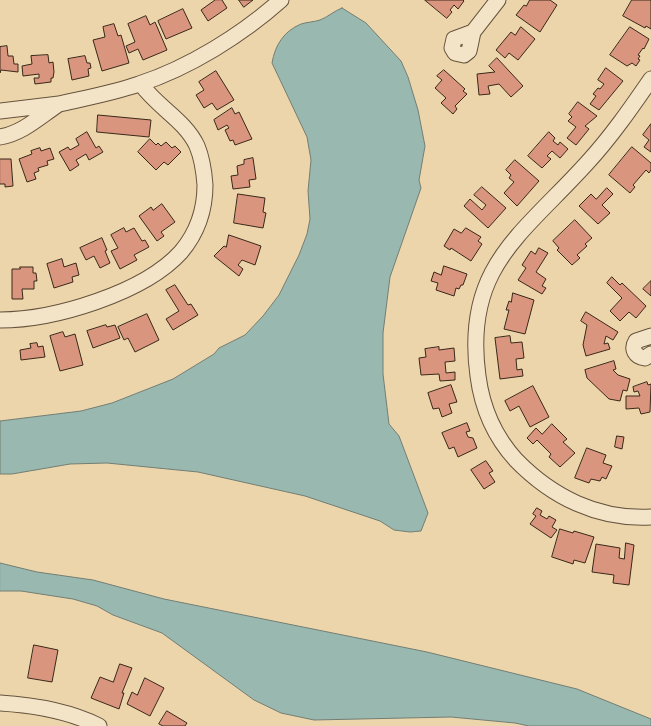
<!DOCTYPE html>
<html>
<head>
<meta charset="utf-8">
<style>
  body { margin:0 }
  canvas { display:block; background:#ecd5ab }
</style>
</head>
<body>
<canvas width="651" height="726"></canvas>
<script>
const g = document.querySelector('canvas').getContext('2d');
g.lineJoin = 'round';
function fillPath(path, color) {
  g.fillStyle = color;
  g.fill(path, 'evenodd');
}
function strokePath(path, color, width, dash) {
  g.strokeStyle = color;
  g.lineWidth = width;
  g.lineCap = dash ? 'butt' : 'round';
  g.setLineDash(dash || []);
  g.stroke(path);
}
const water = new Path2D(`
  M342 8 366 23 401 61 408 77 418 110 425 146 419 180 421 188 390 277 383 333V374L389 424 399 436 428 513 421 531 410 532 394 530 380 521 305 496 198 472 107 463 70 464 12 474H0V421L81 411 112 403 173 379 214 354 219 348 245 335 263 316 279 295 299 255 307 234 310 219 308 191 311 160 307 137 272 63C275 45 284 31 301 24 307 22 314 22 320 20 328 17 334 11 342 8Z
  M0 563 37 572 93 580 164 599 427 652 577 689 651 719V726H529L515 723 451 717 314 720 281 713 254 700 162 633 113 615 97 606 73 599 21 591H0Z`);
const building = new Path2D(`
  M222 0 227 8 208 21 201 10 215 0Z
  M239 0H253L244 7Z
  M425 0H463L464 1 458 9 454 5 450 10 452 12 447 18Z
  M530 0H550L557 5 540 32 516 15 524 5 526 6Z
  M632 0H651V29L646 26 645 28 623 16Z
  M183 9 192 28 166 39 158 21Z
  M146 16 150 25 155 22 167 50 143 60 138 49 129 53 126 46 135 42 128 24Z
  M114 24 118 36 121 35 129 63 102 71 93 40 105 37 103 27Z
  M521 27 535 39 518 60 509 53 505 58 496 50 511 32 515 35Z
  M630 27 649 39 644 49 643 48 638 55 640 56 638 59 640 60 636 66 632 63 627 66 610 55Z
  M7 46 8 56H13L14 64H18V72L1 70 0 73V47Z
  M48 55 49 63 53 62 54 72 53 78H51V82L35 84 34 78H39V74L23 76 22 66 32 64 31 56Z
  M85 56 87 63H90L91 68 88 69 89 76 72 80 68 59Z
  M497 58 523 86 511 97 499 84 488 86 490 94 479 95 477 74 495 72 489 66Z
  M606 68 623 81 599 110 590 104 596 96 593 94 598 88 600 89 604 84 598 80Z
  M444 70 465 89 463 91 467 94 455 106 457 109 453 114 441 103 446 98 435 88 442 80 437 76Z
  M216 71 234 100 217 110 212 103 204 108 196 95 204 90 199 82Z
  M578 102 597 116 585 126 589 129 576 145 567 138 576 127 568 121 572 117 569 114Z
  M232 108 235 114 239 112 252 139 235 145 233 140 230 141 225 130 229 128 227 125 218 130 214 120Z
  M98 115 151 120 149 137 97 132Z
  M651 124V152L644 147 649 140 643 135Z
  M87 132 96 148 99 146 103 152 89 160 86 154 76 160 79 165 70 171 59 152 68 147 70 150 79 145 76 139Z
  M549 132 555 138 553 141 558 145 560 142 568 149 560 158 552 151 547 156 551 159 542 168 528 156Z
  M150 139 156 145 158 143 161 146 166 142 172 148 175 146 181 152 168 165 164 162 156 170 138 152Z
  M632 147 651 163V170L649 173 646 170 633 185 635 187 630 193 609 175Z
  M40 148 41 151 50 148 54 159 47 161 48 165 38 168 39 171 34 173 36 179 27 182 19 159 32 154 31 151Z
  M253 158 256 179 249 180 250 187 233 189 231 176 238 175 237 166 244 164V160Z
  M0 159H11L13 186 5 187V184H0Z
  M515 160 539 181 517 206 504 193 514 182 509 178 511 175 506 170Z
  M482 187 506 208 488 228 464 206 470 199 482 210 486 205 474 195Z
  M607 188 613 194 602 205 610 213 598 224 579 206 591 194 596 199Z
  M238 194 265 198 263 212 266 213 263 228 234 223Z
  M162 204 175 222 161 232 164 236 157 241 139 216 151 207 153 210Z
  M575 220 592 238 585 244 587 246 577 255 580 258 572 265 557 250 559 248 553 241Z
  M124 228 126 232 134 228 142 241 145 240 149 247 134 255 137 260 120 269 111 251 118 248 111 235Z
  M466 228 481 237 478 241 482 244 471 261 451 248 450 250 444 246 454 229 461 233Z
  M229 235 261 246 255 265 242 260 238 265 243 269 239 276 214 256 224 246 226 247Z
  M102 238 107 250 105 251 110 263 100 268 94 256 86 260 80 248Z
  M539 248 548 253 536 272 546 279 542 286 546 288 542 294 518 280 526 268 522 265 531 251 535 254Z
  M62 259 64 267 76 263 79 275 72 277 73 282 54 288 47 264Z
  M444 266 467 274 463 285H461L459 289 456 288 454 296 436 290 438 283 431 281 434 272 441 275Z
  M20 267H33V273H36L37 281H34V289H22L23 299H12V269H20Z
  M612 277 620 285 622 283 646 306 636 318 629 312 620 321 610 311 622 298 607 283Z
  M651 281V296L643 289Z
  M175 285 188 305 191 304 198 315 173 330 166 319 179 311 166 290Z
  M513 293 534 300 525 334 504 329 509 310H506L509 301 511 302Z
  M586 312 618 332 613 340 606 336 604 344 608 343 610 349 586 356 583 345 587 325 581 321Z
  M147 314 159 340 135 352 128 338 124 340 118 327Z
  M106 325 107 327 115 325 120 338 93 348 87 331Z
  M63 332 65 337 75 334 83 365 60 371 50 336Z
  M510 336 511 343 522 342 524 358 516 359 517 370 522 369 523 376 500 379 495 338Z
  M37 343 38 347 43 346 45 357 21 360 20 350 31 348 30 344Z
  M439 347V350L454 348 455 361 445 362 446 373 455 372V380L440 381 439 374 421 375 419 358 426 357 425 349Z
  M614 361 616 369 613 370 618 375 630 379 627 391 623 390 620 401 609 399 587 378 585 370Z
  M647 382 648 385 651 384 650 412 641 414 639 408 626 409V396H640L638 391 634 392 633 387Z
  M451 385 457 402 449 404 452 413 442 417 439 408 433 409 428 393Z
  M533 386 549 417 530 427 519 406 510 411 505 401Z
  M467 423 470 431 466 432 468 437 473 438 477 448 458 457 454 447 449 449 442 433Z
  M552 424 567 439 563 442 575 453 560 467 549 457 551 454 537 440 533 444 527 438 536 428 542 434Z
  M617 436 624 437 622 449 615 447Z
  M587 448 606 455 603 463 612 466 606 479 602 477 600 481 591 479 589 483 575 478Z
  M486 461 493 471 489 473 495 482 484 489 471 470Z
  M537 508 542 511 540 515 547 519 549 516 556 520 552 527 557 530 551 538 530 524 536 516 533 514Z
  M560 529 573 533 574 531 594 537 585 563 574 560 573 564 552 557Z
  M626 543 634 545 629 585 613 583 614 575 592 572 596 544 620 548 619 558 624 559Z
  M34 645 58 650 52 682 28 678Z
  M120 664 132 668 122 693H124L119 709 91 698 100 677 113 682Z
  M145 678 164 688 150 716 127 704 132 692 137 695Z
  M167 711 187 723 185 726H163L159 724Z`);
const minor = new Path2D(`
  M473 32 469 51 464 55 455 53 452 48 454 39Z
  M473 32 498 0
  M651 79C631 108 611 137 587 163 522 235 463 267 478 376 482 407 495 437 516 460 552 497 598 520 651 517
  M59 104C86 98 113 93 139 84 189 68 243 34 281 0
  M0 111 59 104C39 117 23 133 0 137
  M0 320C54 320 144 293 181 252 197 233 205 209 205 185 204 171 202 158 197 146 185 120 157 107 141 84
  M651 336 636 341C631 349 635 357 645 358L651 354
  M0 703C33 705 69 711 99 726`);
fillPath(water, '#99b8af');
strokePath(water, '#737e73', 1);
fillPath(building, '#da957f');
strokePath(building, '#392818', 1);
strokePath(minor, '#66533d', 17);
strokePath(minor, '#f3e4c8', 15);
</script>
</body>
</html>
